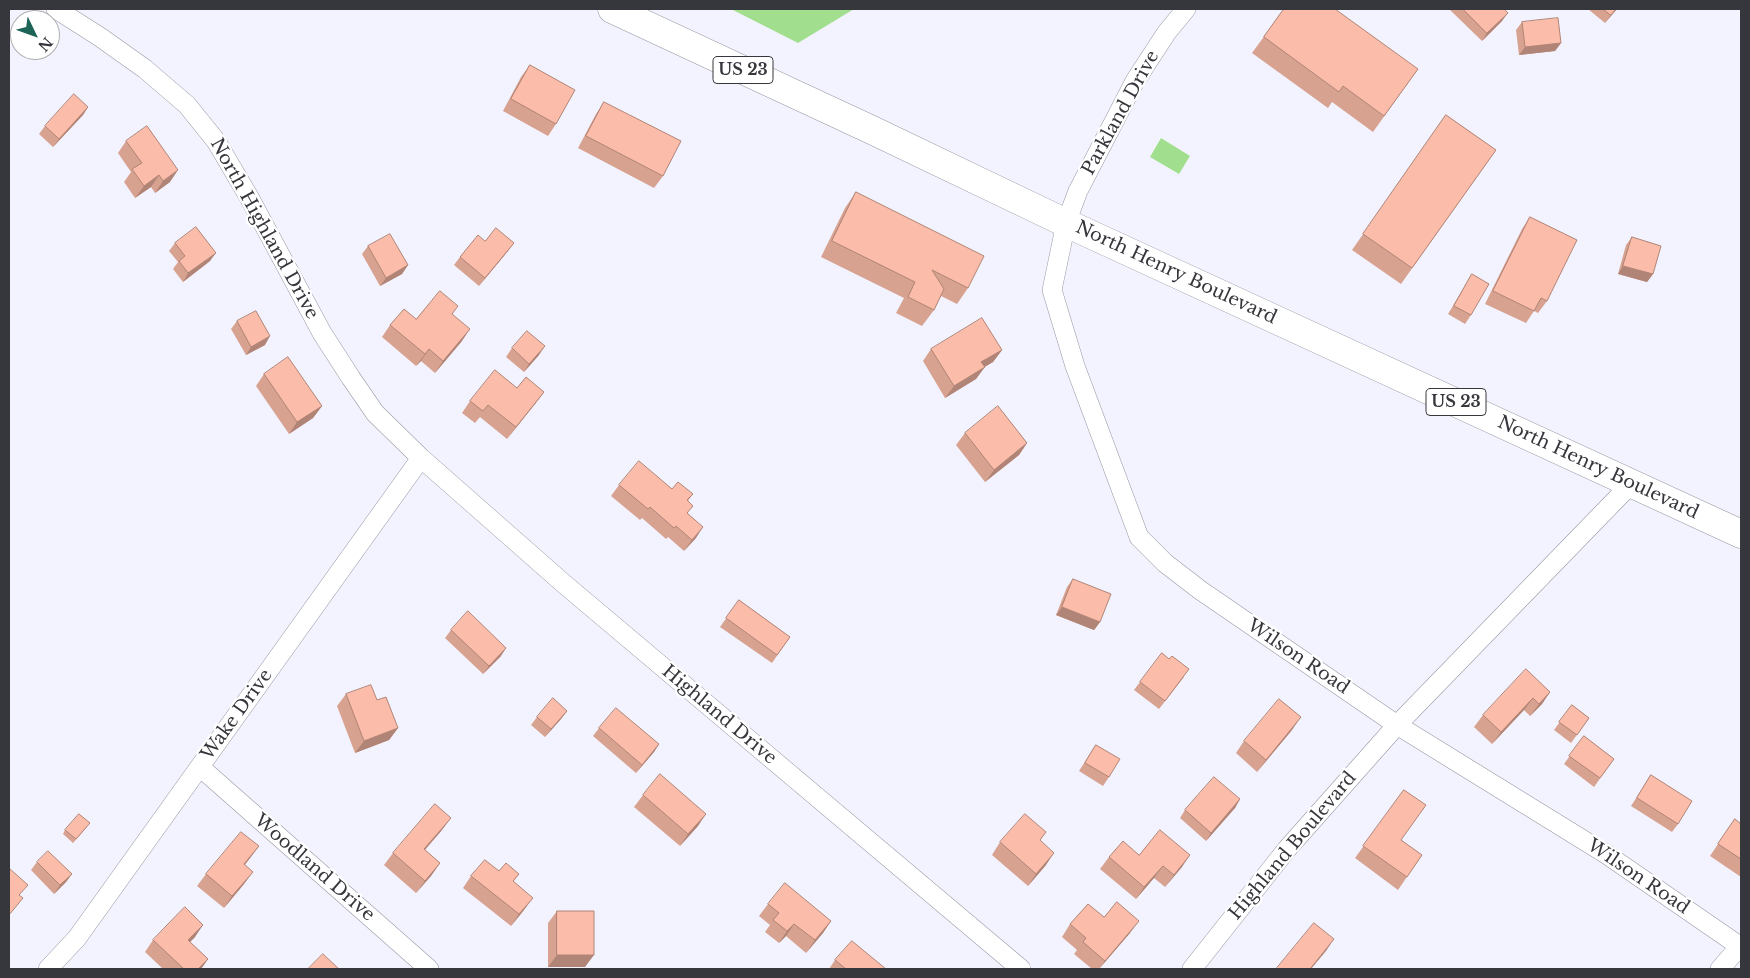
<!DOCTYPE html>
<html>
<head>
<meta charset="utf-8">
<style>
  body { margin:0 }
  #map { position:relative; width:1750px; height:978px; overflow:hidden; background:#f2f3ff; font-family:"Libre Baskerville",serif }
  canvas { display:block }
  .frame { position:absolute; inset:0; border:10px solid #36373c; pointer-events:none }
  .north { position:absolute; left:10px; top:10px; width:50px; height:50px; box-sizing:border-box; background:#fff; border:1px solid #afafb1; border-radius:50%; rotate:132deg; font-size:14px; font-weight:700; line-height:20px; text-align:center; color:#36373c }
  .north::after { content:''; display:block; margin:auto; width:18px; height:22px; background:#1d6356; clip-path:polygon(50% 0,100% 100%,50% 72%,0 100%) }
</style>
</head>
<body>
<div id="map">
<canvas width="1750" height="978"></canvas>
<div class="frame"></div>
<div class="north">N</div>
</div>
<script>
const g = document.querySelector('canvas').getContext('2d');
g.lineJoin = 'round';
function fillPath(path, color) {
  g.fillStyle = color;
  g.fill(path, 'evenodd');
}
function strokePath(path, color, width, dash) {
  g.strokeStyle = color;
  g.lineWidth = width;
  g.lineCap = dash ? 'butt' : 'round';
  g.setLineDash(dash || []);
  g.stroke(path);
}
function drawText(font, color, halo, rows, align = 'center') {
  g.font = font + ' "Libre Baskerville",serif';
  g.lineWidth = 4.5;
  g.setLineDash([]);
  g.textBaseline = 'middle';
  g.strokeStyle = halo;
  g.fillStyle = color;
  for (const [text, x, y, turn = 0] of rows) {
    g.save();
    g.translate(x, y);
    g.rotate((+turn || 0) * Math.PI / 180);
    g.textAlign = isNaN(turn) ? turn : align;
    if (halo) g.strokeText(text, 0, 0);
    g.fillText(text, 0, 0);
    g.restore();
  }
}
const green = new Path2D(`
  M731 9H854L798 43Z
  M1161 138 1190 156 1179 174 1150 157Z`);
const street = new Path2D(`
  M56 9 100 37 145 69 187 105 216 141 249 197 322 333 351 378 375 413 421 458 563 583 1021 969
  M1186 9 1167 32 1135 81 1078 191 1066 223 1052 290 1075 366 1139 537 1165 563 1200 590 1397 725 1606 854 1741 947
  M200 767 429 969
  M48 969 77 938 421 458
  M1192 969 1287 849 1397 725 1632 483
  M1720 969 1740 946`);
const primary = new Path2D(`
  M612 9 874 131 1066 223 1741 534`);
const wall = new Path2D(`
  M1284 9 1418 69 1373 132 1332 102 1328 108 1252 53Z
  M1449 9H1504L1502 21 1482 41Z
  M1588 9H1617L1605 23Z
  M1522 22 1561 43 1555 51 1519 55 1516 30Z
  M530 65 556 124 548 136 503 111 521 77Z
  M604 102 663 176 654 188 578 148 596 114Z
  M88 107 83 115 53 147 39 134 45 126Z
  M1446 115 1496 150 1401 284 1352 250Z
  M126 141 170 182 155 193 151 187 135 198 124 182 131 172 118 153Z
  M856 192 968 288 957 304 941 296 934 310 922 326 896 313 904 298 821 257 845 208Z
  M1530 217 1547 301 1538 313 1534 311 1526 323 1485 304 1522 229Z
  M1632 237 1653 274 1647 282 1618 274 1626 245Z
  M485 241 508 251 479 286 454 265 460 257Z
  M175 243 210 261 183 282 173 269 178 262 169 251Z
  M368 246 408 265 402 274 380 286 362 254Z
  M1472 274 1471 315 1465 324 1448 314Z
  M453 314 462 341 435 373 421 361 416 366 382 337 390 325 416 319Z
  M237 321 265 345 246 355 231 329Z
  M512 348 539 355 524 372 506 357Z
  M931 349 1002 350 993 362 984 367 976 379 945 398 923 361Z
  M264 374 322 406 313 418 289 434 256 386Z
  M517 388 544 392 535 404 507 439 480 417 475 423 462 413 470 401Z
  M965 433 1027 443 1019 455 985 482 956 445Z
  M619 485 672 489 693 494 688 501V513L696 538 684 551 668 537 666 539 642 518 640 520 611 496Z
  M1073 579 1100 622 1094 630 1056 615 1067 587Z
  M739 600 790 637 772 663 720 627Z
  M451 630 501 656 483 674 445 638Z
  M1184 677 1159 709 1134 690 1140 682Z
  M1550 692 1542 704 1530 716 1524 710 1492 744 1474 727 1483 715Z
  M346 694 377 700 398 728 389 740 355 753 337 706Z
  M1572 705 1589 718 1571 743 1554 730Z
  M567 711 561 719 545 737 531 725 537 717Z
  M599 728 659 744 654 752 636 773 593 736Z
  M1292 730 1257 772 1236 753 1244 741Z
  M1584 736 1614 759 1594 787 1564 764Z
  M1096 745 1109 777 1103 786 1079 771Z
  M1651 775 1678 824 1672 832 1631 806Z
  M1404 790 1401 840 1422 855 1398 890 1355 858Z
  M643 795 698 826 680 846 634 807Z
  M1240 799 1235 808 1206 841 1180 818 1185 810Z
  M1735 819 1741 824V877L1710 856Z
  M87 827 73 843 63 834 65 830Z
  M442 830 425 850 440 863 431 876 416 893 384 865 393 853Z
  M1046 832 1040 840 1046 865 1028 886 992 855 1000 842Z
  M259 846 245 865 244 884 224 908 197 886 206 874Z
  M1139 855 1182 867 1165 887 1154 878 1136 899 1100 869 1109 857Z
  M37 862 72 874 66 882 54 894 31 870Z
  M499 871 519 874 513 882 524 910 511 926 463 888 471 876Z
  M768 904 831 921 823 933 806 953 786 936 779 943 765 932 770 925 759 916Z
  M557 911 585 967H548V923Z
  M1104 917 1130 933 1099 969H1092L1074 954 1077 950 1062 937 1070 924Z
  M195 937 190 942 208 959 201 969H163L145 952 153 940Z
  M835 960 886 969H829Z`);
const shadedWall = new Path2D(`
  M1616 9H1617L1605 23 1611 15Z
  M1508 13 1502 21 1482 41 1487 33Z
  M1561 43 1555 51 1519 55 1525 47Z
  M88 107 83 115 53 147 59 139Z
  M178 170 170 182 155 193 163 181Z
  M159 175 151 187 135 198 144 186Z
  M514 243 508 251 479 286 485 278Z
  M216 253 210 261 183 282 188 273Z
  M408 265 402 274 380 286 386 278Z
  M1623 266 1653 274 1647 282 1618 274Z
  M470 329 462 341 435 373 443 361Z
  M270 336 265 345 246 355 251 347Z
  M545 346 539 355 524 372 529 364Z
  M429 349 421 361 416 366 425 354Z
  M1002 350 993 362 973 374 981 362Z
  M985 367 976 379 945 398 954 386Z
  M544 392 535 404 507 439 516 427Z
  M322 406 313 418 289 434 297 422Z
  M1027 443 1019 455 985 482 994 470Z
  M703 527 696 538 684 551 692 540Z
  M1062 607 1100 622 1094 630 1056 615Z
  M506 648 501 656 483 674 489 666Z
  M1550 692 1542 704 1530 716 1539 704Z
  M1533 698 1524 710 1492 744 1501 732Z
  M567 711 561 719 545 737 551 729Z
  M1301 717 1292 730 1257 772 1266 760Z
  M398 728 389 740 355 753 364 741Z
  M659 744 654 752 636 773 642 765Z
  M1240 799 1235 808 1206 841 1211 833Z
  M706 814 698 826 680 846 688 834Z
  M451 818 442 830 415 861 424 849Z
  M259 846 250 858 235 876 244 864Z
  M1054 853 1046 865 1028 886 1036 874Z
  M1190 855 1182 867 1165 887 1174 875Z
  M440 863 431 876 416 893 425 881Z
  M1163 866 1154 878 1136 899 1144 887Z
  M253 872 244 884 224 908 232 896Z
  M72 874 66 882 54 894 60 885Z
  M533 898 524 910 511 926 519 914Z
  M831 921 823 933 806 953 815 940Z
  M1139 921 1130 933 1099 969 1105 961Z
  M794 924 786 936 779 943 787 931Z
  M203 925 195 937 180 952 188 940Z
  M1334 939 1326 951 1311 969H1310Z
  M557 955H594L585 967H548Z
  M208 959 201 969H198Z`);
const building = new Path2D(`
  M1284 9H1335L1418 69 1384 116 1343 86 1339 92 1264 37Z
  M1463 9H1504L1508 13 1487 33Z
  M1603 9H1616L1611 15Z
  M1558 18 1561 43 1525 47 1522 22Z
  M530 65 575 90 556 124 511 99Z
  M74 94 88 107 59 139 45 126Z
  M604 102 681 141 663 176 586 136Z
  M1446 115 1496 150 1412 268 1363 234Z
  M147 126 178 170 163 181 159 175 144 186 132 169 142 163 126 141Z
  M856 192 984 256 968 288 932 270 944 289 934 310 908 297 915 282 832 241Z
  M1530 217 1577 240 1547 301 1541 298 1534 311 1493 291Z
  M196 227 216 253 188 273 179 261 185 256 175 243Z
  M496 228 514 243 485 278 460 257 478 235 485 241Z
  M390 234 408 265 386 278 368 246Z
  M1632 237 1661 246 1653 274 1623 266Z
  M1472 274 1489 284 1471 315 1454 306Z
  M440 291 458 306 452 314 470 329 443 361 429 349 425 354 390 325 404 309 416 319Z
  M256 311 270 336 251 347 237 321Z
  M982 318 1002 350 981 362 985 367 954 386 931 349Z
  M527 331 545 346 529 364 512 348Z
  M288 357 322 406 297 422 264 374Z
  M495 370 517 388 526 377 544 392 516 427 488 405 483 411 470 401Z
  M998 406 1027 443 994 470 965 433Z
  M639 461 672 489 678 482 693 494 687 500 693 506 687 513 703 527 692 540 676 526 674 528 650 507 648 509 619 485Z
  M1073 579 1111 594 1100 622 1062 607Z
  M739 600 790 637 777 655 726 618Z
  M468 611 506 648 489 666 451 630Z
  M1162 653 1169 659 1172 656 1189 669 1165 701 1140 682Z
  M1526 669 1550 692 1539 704 1533 698 1501 732 1483 715Z
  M371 685 377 700 386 697 398 728 364 741 346 694Z
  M553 698 567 711 551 729 537 717Z
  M1279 699 1301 717 1266 760 1244 741Z
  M1572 705 1589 718 1577 735 1559 722Z
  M616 708 659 744 642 765 599 728Z
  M1584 736 1614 759 1600 778 1569 756Z
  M1096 745 1120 759 1109 777 1085 763Z
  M660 774 706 814 688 834 643 795Z
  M1651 775 1692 801 1678 824 1637 798Z
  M1214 777 1240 799 1211 833 1185 810Z
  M1404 790 1426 805 1401 840 1422 855 1407 877 1363 846Z
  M435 804 451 818 424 849 440 863 425 881 393 853Z
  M79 814 90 823 76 839 65 830Z
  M1025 814 1046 832 1040 840 1054 853 1036 874 1000 842Z
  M1735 819 1741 824V859L1718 844Z
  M1160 830 1190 855 1174 875 1163 866 1144 887 1109 857 1123 841 1139 855Z
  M241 832 259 846 244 864 253 872 232 896 206 874Z
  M48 851 72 874 60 885 37 862Z
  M485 860 499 871 506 863 519 874 513 881 533 898 519 914 471 876Z
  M10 869 28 885 19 895 23 898 9 915V870Z
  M785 883 831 921 815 940 794 924 787 931 773 920 779 913 768 904Z
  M1117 902 1139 921 1105 961 1083 942 1086 938 1070 924 1088 904 1104 917Z
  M185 907 203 925 188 940 208 959 198 969H184L153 940Z
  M557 911H594V955H557Z
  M1314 923 1334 939 1310 969H1278L1277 968Z
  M852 941 886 969H846L835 960Z
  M323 954 339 969H308Z`);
const shields = [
  [743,70,60],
  [1456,402,60]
];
const shieldNames = [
  ["US 23",743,70],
  ["US 23",1456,402]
];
const streetNames = [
  ["Parkland Drive",1121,113,-61],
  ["North Highland Drive",264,229,61],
  ["North Henry Boulevard",1176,273,25],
  ["North Henry Boulevard",1598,468,25],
  ["Wilson Road",1298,657,34],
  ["Wake Drive",237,715,-54],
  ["Highland Drive",719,715,40],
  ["Highland Boulevard",1293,846,-50],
  ["Woodland Drive",314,868,41],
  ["Wilson Road",1638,877,34]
];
fillPath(green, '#a1df8f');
strokePath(street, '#9698a2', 20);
strokePath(primary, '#9698a2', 29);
strokePath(street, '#fff', 19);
strokePath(primary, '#fff', 28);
fillPath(wall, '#d8a291');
fillPath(shadedWall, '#b08476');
fillPath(building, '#fbbca9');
strokePath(building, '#b08476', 1);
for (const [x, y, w] of shields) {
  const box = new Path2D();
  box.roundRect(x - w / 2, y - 13.5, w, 27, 4);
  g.fillStyle = '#fff';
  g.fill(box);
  strokePath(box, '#36373c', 1);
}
drawText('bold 16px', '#36373c', null, shieldNames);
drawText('18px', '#36373c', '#fff', streetNames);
</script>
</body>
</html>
